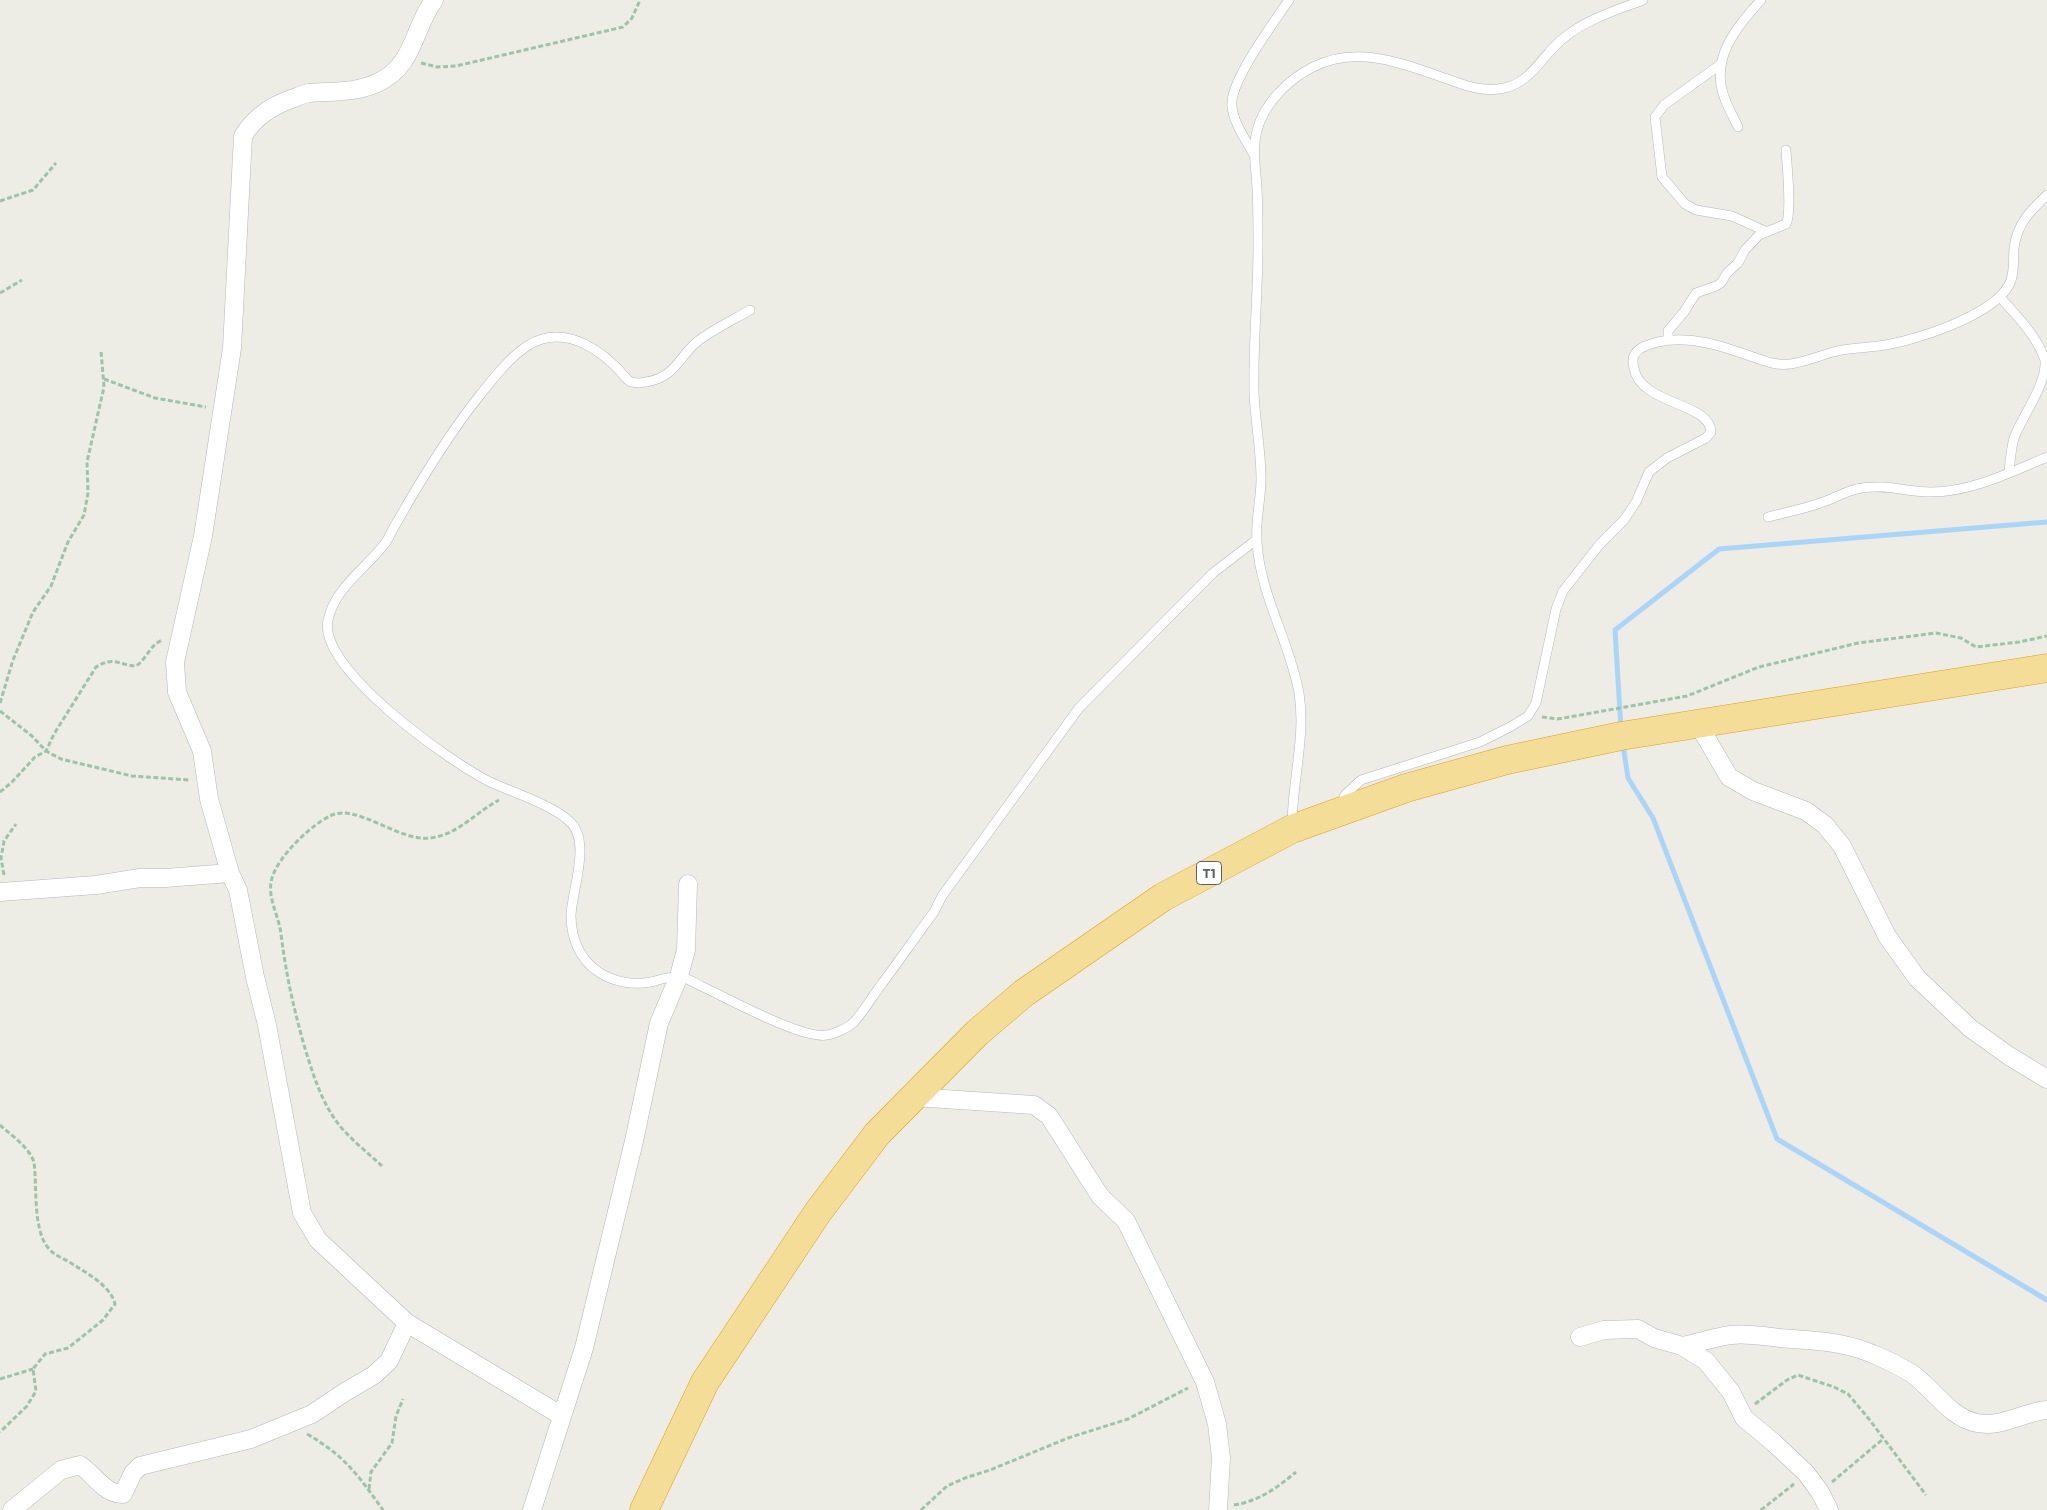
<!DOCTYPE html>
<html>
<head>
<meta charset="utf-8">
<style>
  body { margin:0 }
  canvas { display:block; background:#edece5 }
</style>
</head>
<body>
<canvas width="2047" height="1510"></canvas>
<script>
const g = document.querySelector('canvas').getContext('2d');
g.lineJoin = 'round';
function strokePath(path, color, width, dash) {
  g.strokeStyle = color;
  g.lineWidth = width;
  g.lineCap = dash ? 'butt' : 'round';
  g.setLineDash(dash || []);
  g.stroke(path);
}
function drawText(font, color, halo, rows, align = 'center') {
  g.font = font + ' Barlow,sans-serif';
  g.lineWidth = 5;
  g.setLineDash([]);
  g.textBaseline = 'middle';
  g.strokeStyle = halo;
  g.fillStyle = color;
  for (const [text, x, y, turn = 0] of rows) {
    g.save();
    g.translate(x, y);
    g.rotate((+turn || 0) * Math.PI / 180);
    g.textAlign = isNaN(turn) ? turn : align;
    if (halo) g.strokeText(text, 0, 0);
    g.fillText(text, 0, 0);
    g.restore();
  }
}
const stream = new Path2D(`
  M1621 729 1615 630 1719 549 2047 522
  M1623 745 1628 778 1653 818 1777 1139 2047 1300`);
const path = new Path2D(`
  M421 63 437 67 456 66 623 27 632 18 640 0
  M0 201 33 190 56 163
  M0 293 22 280
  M104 379 155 398 206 407
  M0 703 13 660 33 612 51 586 68 542 84 515 88 493 87 462 104 387 101 351
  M0 711 32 736 46 751 61 759 132 776 189 780
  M1542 717 1558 719 1687 696 1759 667 1858 643 1936 633 1961 638 1976 647 2019 642 2047 636
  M0 792 12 782 35 757 46 751 54 734 96 667C114 656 119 665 136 666 147 659 150 644 163 640
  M4 875 1 858 4 841 16 824
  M0 1125C12 1136 28 1146 34 1162 37 1185 33 1225 46 1245 53 1256 64 1258 74 1265 89 1274 111 1287 115 1304L103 1320 68 1348 45 1354 33 1369 36 1391 27 1406 0 1432
  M382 1166C366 1151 346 1136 334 1118 319 1095 312 1071 304 1045 293 1006 286 974 281 934 279 915 265 895 273 875 281 854 310 826 330 816 355 802 399 842 430 838 458 835 476 812 499 800
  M0 1379 33 1369
  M1755 1404 1787 1380 1798 1375 1834 1387 1848 1394 1869 1419 1926 1495
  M307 1434C345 1456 358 1475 383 1510
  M1832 1482 1883 1439
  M369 1489 371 1472 392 1443 396 1416 403 1399
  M1234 1505C1259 1501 1277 1488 1296 1472
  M921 1510 947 1486 965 1478 990 1470 1068 1438 1128 1419 1188 1388
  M1761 1510 1794 1484`);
const lane = new Path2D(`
  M1721 64 1664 105 1655 117 1662 177 1685 204 1696 210 1732 216 1765 231
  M1738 127C1734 118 1728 108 1725 99 1709 59 1736 28 1761 0
  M1254 155C1246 140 1234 124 1232 107 1228 83 1275 21 1289 0
  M2000 297C2016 315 2037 336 2045 360 2047 385 2022 416 2014 438 2011 449 2010 461 2009 472
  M750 310C733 320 714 329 698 341 679 356 676 377 646 382 642 383 635 383 631 382 625 379 620 370 615 366 591 343 559 326 527 346 508 359 494 378 480 395 448 435 422 478 397 522 393 528 390 536 386 542 367 568 335 587 328 620 317 668 449 761 488 781 511 792 551 804 569 821 592 840 572 890 571 915 571 929 573 940 580 952 594 977 624 987 651 982 660 980 672 975 681 977 687 978 695 983 701 986 727 998 803 1040 827 1035 835 1034 849 1027 854 1022 864 1011 872 997 881 985 899 961 916 936 934 912L942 896 1079 708 1213 573 1256 540
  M1668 340V331L1684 312 1696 293 1716 286 1721 283 1727 273 1738 263 1745 250 1759 235 1786 224C1792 213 1787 166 1786 150
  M1768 517C1786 512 1805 509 1823 502 1836 498 1849 489 1862 488 1885 484 1908 492 1931 492 1971 492 2011 472 2047 457
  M1340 806 1345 795 1361 780 1480 742 1510 727 1528 716 1536 703 1556 609 1563 591 1600 544 1624 520 1636 502 1649 472 1667 458 1706 438 1711 432C1710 402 1640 405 1634 368 1633 364 1632 358 1635 354 1639 347 1650 344 1658 342 1691 335 1722 346 1753 357 1765 361 1777 366 1790 364 1806 362 1821 355 1837 351 1851 348 1864 348 1878 346 1913 342 1992 316 2009 285 2015 274 2013 260 2014 248 2017 224 2030 211 2047 195
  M1292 826C1292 782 1306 737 1299 693 1290 642 1260 595 1257 542 1255 521 1261 500 1261 479 1261 449 1255 421 1254 392 1253 343 1258 295 1258 246 1258 227 1258 208 1257 188 1256 169 1252 149 1257 131 1263 104 1289 79 1313 67 1359 43 1408 66 1453 81 1469 87 1486 92 1504 88 1533 82 1543 53 1565 37 1587 19 1617 10 1643 0`);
const street = new Path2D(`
  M434 0C413 28 415 66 377 83 355 93 332 91 309 93 303 94 297 97 291 99 270 107 255 117 243 136L232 348 203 536 175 662 177 692 202 751 209 799 230 873 238 890 255 977 267 1025 302 1213 318 1240 407 1323 562 1416
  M1698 724 1729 777 1753 791 1806 811 1825 825 1842 846 1887 936 1917 978 1970 1028 2009 1056 2047 1079
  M0 892 96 885 140 878H165L230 873
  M914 1097 1034 1105 1049 1116 1100 1196 1126 1221 1205 1382 1217 1424 1221 1458 1218 1510
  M1580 1337 1604 1330 1638 1329 1654 1338 1682 1346 1706 1361 1731 1392 1744 1418 1774 1443 1806 1473 1820 1492 1829 1510
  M1682 1346C1698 1343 1715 1337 1731 1335 1746 1333 1764 1336 1780 1338 1801 1340 1824 1340 1844 1345 1865 1349 1893 1362 1911 1373 1933 1388 1950 1418 1977 1423 2001 1428 2023 1412 2047 1410
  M12 1510 61 1470 80 1465C94 1474 104 1494 123 1494L133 1473 140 1466 251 1439 312 1414 345 1392 374 1375 389 1361 407 1323
  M532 1510 584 1348 634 1141 659 1023 679 976 686 950 688 884`);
const highway = new Path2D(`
  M644 1510 705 1382 818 1212 877 1134 977 1033 1024 993 1163 897 1292 829 1406 788 1507 760 1621 736 2047 668`);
const shields = [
  [1209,873,25]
];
const shieldNames = [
  ["T1",1209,873]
];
strokePath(stream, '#abd5f7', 5);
strokePath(lane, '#b5b7ba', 10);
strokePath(street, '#b5b7ba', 19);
strokePath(highway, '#dea114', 29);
strokePath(path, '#9cc4a8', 3, [5, 2.5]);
strokePath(lane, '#fff', 9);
strokePath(street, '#fff', 18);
strokePath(highway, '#f4dd96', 28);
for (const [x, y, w] of shields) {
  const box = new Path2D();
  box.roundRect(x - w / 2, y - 11.5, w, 23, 4);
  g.fillStyle = '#fff';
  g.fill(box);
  strokePath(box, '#5c6064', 1);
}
drawText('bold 14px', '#5c6064', null, shieldNames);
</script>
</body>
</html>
